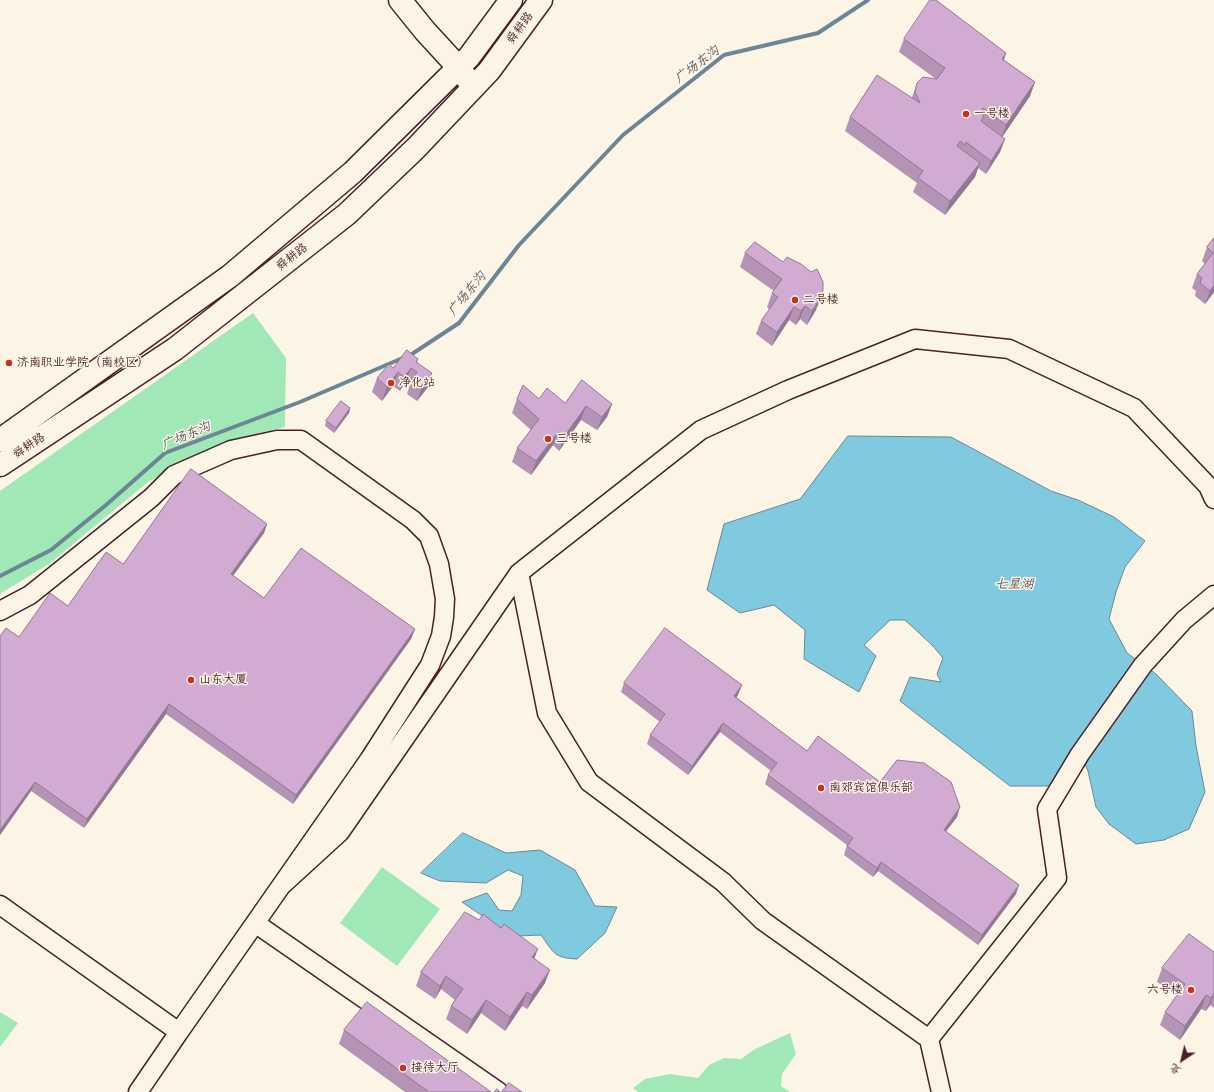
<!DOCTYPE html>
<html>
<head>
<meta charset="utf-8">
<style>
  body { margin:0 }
  #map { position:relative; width:1214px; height:1092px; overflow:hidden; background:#fcf5e5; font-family:"Playpen Sans","LXGW WenKai TC",sans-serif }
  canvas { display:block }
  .north { position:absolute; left:1162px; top:1040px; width:40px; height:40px; -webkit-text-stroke:3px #fcf5e5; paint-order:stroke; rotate:215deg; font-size:11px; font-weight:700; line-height:16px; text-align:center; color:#4a1f2b }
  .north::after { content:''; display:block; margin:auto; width:14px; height:18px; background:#4a1f2b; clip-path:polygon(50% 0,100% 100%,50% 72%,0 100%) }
</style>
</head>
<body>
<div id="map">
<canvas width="1214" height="1092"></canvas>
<div class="north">北</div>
</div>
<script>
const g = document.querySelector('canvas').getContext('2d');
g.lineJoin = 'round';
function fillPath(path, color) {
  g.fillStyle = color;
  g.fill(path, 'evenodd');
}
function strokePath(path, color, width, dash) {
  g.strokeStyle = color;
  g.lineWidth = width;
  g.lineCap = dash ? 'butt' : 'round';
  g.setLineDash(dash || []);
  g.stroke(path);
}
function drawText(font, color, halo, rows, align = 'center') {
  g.font = font + ' "Playpen Sans","LXGW WenKai TC",sans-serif';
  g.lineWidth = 3;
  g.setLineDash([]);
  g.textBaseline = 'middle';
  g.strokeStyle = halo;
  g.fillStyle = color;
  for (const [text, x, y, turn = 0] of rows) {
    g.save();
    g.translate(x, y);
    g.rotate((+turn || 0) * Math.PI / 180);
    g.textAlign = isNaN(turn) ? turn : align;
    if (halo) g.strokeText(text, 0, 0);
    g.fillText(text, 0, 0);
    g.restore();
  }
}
const green = new Path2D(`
  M253 313 286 358 285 427 231 440 185 461 148 482 49 564 0 594V491Z
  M382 867 440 909 397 966 340 923Z
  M0 1012 18 1023 0 1047Z
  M790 1033 796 1054 782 1074 781 1086 790 1092H638L633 1088 645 1079 670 1074 698 1078 709 1065 724 1058 741 1059 755 1049Z`);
const water = new Path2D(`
  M848 436 951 437 1051 491 1078 500 1114 517 1145 541 1125 567 1116 592 1109 619 1127 653 1156 674 1192 711 1196 746 1205 792 1189 829 1164 840 1136 844 1109 824 1096 807 1088 771 1080 754 1049 786H1010L900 701 910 677 941 682 937 674 943 658 932 645 905 620H890L864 645 876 656 859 692 804 659 805 630 774 605 740 613 707 590 724 524 800 499Z
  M463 833 506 853 540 850 575 870 595 906 617 907 605 933 577 959C554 958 554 953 541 935L518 936 503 930 462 902 487 893 499 910 512 911 521 895 523 876 508 870 486 883 440 881 421 873Z`);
const stream = new Path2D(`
  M0 576 51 550 106 505 165 453 300 402 412 354 459 323 519 245 623 135 724 55 818 33 868 0`);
const minor = new Path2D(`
  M519 573 547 713 589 782 723 882 763 921 929 1039 1057 878 1047 809 1080 754 1143 665 1184 620 1214 595
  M0 611 30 595 151 498 174 475 231 450 277 440H301L413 520 429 536 439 564 445 599 444 617 441 636 430 665 369 760 179 1032
  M282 885 340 832 519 573 701 430 788 390 915 339 1009 349 1134 408 1208 486 1214 499
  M0 905 179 1032 138 1092
  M255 923 499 1092
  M929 1039 941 1092`);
const major = new Path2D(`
  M400 0 425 31 459 68 468 80
  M0 440 230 276 353 172 469 57 511 0
  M0 465 175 349 347 214 416 148 489 71 541 0`);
const wall = new Path2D(`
  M904 39 1006 53 1004 60 1035 82 1030 96 1002 137 1005 139 1000 152 986 174 978 168 975 177 945 215 913 192 917 183 845 131 850 117 912 97 917 83 936 79 899 52Z
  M1214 238V292L1205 304 1195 296 1196 291 1192 288 1197 274 1205 264 1202 261 1207 247Z
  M755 242 816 310 807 325 800 319 796 325 789 320 772 346 756 334 761 321 769 309 767 307 772 293 774 291 740 267 745 253Z
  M418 359 417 362 428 387 417 401 407 394 410 384 406 381 400 391 393 386 382 401 372 392 377 378 393 368Z
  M517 399H539L565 403 612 404 607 417 597 430 581 420 559 451 553 445 531 475 512 462 517 448 531 430 512 413Z
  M350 408 349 413 334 433 325 426 326 421Z
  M267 524 264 533 233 576 264 598 415 629 411 639 293 804 166 714 84 828 31 791 0 835V636L19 637 68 606 123 564Z
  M624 683 738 695 736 698 807 751 880 782 957 817 946 831 1016 894 978 945 878 871 873 877 844 855 847 845 765 784 768 775 771 771 720 732 688 775 647 744 650 735 660 722 621 692Z
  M1214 952V1008L1210 1005 1206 1011 1201 1009 1180 1040 1160 1025 1165 1012 1177 995 1157 982 1162 968Z
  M535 959 545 983 527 1009 522 1006 505 1031 481 1013 467 1034 446 1019 451 1006 455 1000 441 989 435 999 416 986 421 972Z
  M344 1030 491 1092H405L339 1044Z`);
const shadedWall = new Path2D(`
  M1006 53 1001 67 1002 59Z
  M1035 82 1030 96 1001 139 1006 125Z
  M1005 139 1000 152 986 174 991 161Z
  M980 163 975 177 945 215 950 201Z
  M1214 285V292L1205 304 1210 291Z
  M821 297 816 310 807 325 812 311Z
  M805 306 800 319 796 325 801 311Z
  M794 307 789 320 772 346 777 332Z
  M411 368 406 381 400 391 404 377Z
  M398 372 393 386 382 401 387 387Z
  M432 373 428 387 417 401 422 387Z
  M612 404 607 417 597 430 602 417Z
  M586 406 581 420 559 451 564 437Z
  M350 408 349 413 334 433 336 428Z
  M558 432 553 445 531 475 536 461Z
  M267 524 264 533 227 584 231 574Z
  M415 629 411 639 293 804 296 795Z
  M742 685 738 695 730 706 734 696Z
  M169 704 166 714 84 828 87 819Z
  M723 723 720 732 688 775 692 766Z
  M35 782 31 791 0 835V830Z
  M960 807 957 817 940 839 944 830Z
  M881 862 878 871 873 877 877 868Z
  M1019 885 1016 894 978 945 982 935Z
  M538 949 533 962 532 957Z
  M550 970 545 983 527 1009 532 995Z
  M446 976 441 989 435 999 440 986Z
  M527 992 522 1006 505 1031 510 1017Z
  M1214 993 1210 1005 1206 1011 1211 998Z
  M1206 995 1201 1009 1180 1040 1185 1026Z
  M486 1000 481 1013 467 1034 472 1020Z`);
const building = new Path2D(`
  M930 0H936L1006 53 1002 59 1035 82 1006 125 983 108 980 113 984 116 981 121 1005 139 991 161 966 142 965 145 960 141 957 146 980 163 950 201 918 178 923 171 850 117 877 75 920 103 915 92 917 83 923 77 937 79 945 68 904 39Z
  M1214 238V285L1210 291 1200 283 1202 278 1197 274 1213 253 1207 247Z
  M755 242 783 262 787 257 801 264 811 272 817 269 823 282V290L821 297 812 311 805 306 801 311 794 307 777 332 761 321 778 297 772 293 782 279 745 253Z
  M407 350 418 359 416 362 432 373 422 387 412 380 417 372 411 368 404 377 398 372 387 387 377 378 389 364 393 368Z
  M582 380 612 404 602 417 586 406 564 437 558 432 536 461 517 448 539 419 517 399 523 385 539 399 547 388 565 403Z
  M341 401 350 408 336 428 326 421Z
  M191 469 267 524 231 574 264 598 301 548 415 629 296 795 169 704 87 819 35 782 0 830V636L6 628 19 637 50 593 68 606 106 552 123 564Z
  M665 628 742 685 734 696 807 751 818 736 880 782 897 760 924 763 951 782 960 807 944 830 1019 885 982 935 881 862 877 868 847 846 853 838 768 775 777 763 723 723 692 766 650 735 665 714 624 683Z
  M465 912 479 920 483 914 501 928 504 924 538 949 532 957 550 970 532 995 527 992 510 1017 486 1000 472 1020 451 1006 463 989 446 976 440 986 421 972Z
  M1189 934 1214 952V993L1211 998 1206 995 1185 1026 1165 1012 1185 984 1162 968Z
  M367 1002 491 1092H429L344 1030Z
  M509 1083 522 1092H502Z
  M497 1089 500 1092H495Z`);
const markers = [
  [966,114,4,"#c8321e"],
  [795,300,4,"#c8321e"],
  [9,363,4,"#c8321e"],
  [391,383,4,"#c8321e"],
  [548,439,4,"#c8321e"],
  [191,680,4,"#c8321e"],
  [821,788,4,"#c8321e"],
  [1191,990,4,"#c8321e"],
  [403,1068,4,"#c8321e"]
];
const streetNames = [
  ["舜耕路",520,28,-54],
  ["舜耕路",292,257,-38],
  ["舜耕路",29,446,-34]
];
const poiNames = [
  ["一号楼",974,114],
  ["二号楼",803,300],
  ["济南职业学院（南校区）",17,363],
  ["净化站",399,383],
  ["三号楼",556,439],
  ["山东大厦",199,680],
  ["南郊宾馆俱乐部",829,788],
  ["六号楼",1183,990,"right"],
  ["接待大厅",411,1068]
];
const waterNames = [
  ["广场东沟",697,65,-37],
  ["广场东沟",467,294,-51],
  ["广场东沟",186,436,-23],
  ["七星湖",1014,584]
];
fillPath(green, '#a0e8b6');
fillPath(water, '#7fcadf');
strokePath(water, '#6a8697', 1);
strokePath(stream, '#6a8697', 4);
strokePath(minor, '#4a1f2b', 21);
strokePath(major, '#4a1f2b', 25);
strokePath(minor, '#fcf5e5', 18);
strokePath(major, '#fcf5e5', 22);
fillPath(wall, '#b593b5');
fillPath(shadedWall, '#937893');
fillPath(building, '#d2abd2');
strokePath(building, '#937893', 1);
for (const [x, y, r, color] of markers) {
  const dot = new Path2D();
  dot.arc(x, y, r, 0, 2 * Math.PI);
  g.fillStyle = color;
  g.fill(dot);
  strokePath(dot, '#fcf5e5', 1.5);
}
drawText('12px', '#4a1f2b', '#fcf5e5', streetNames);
drawText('12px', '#4a1f2b', '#fcf5e5', poiNames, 'left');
drawText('italic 13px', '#5a5261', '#fcf5e5', waterNames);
</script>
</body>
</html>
